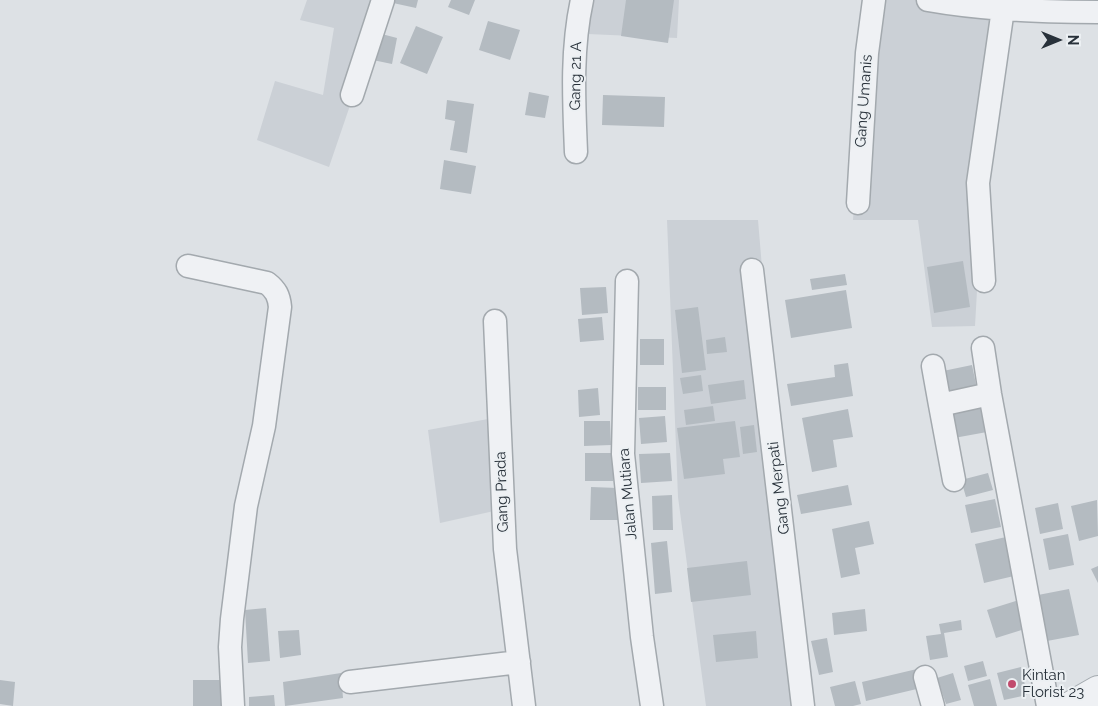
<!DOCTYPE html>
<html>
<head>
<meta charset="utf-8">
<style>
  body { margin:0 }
  #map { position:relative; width:1098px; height:706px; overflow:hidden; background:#dde1e5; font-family:Raleway,sans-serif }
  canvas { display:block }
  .north { position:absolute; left:1033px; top:15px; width:50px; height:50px; -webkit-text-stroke:4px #ecf0f3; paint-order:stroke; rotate:90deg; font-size:14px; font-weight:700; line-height:20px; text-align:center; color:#28313a }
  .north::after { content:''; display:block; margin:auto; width:18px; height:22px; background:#28313a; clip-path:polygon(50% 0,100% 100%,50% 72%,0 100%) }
</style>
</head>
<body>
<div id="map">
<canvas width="1098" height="706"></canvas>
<div class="north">N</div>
</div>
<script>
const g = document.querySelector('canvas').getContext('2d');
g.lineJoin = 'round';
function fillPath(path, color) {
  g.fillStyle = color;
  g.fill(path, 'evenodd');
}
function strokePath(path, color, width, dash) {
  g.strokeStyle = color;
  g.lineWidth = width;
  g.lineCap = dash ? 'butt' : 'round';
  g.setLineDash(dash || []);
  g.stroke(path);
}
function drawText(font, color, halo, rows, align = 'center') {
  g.font = font + ' Raleway,sans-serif';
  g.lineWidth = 4;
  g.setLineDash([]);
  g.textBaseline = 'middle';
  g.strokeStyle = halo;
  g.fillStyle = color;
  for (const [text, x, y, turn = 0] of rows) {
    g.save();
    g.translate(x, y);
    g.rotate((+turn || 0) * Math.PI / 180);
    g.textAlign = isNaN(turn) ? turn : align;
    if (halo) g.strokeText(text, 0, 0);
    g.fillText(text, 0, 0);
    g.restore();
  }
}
const built = new Path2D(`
  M307 0H386L329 167 257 140 275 81 323 95 334 28 300 20Z
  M592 0H679L677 38 588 34Z
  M868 0H943L993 7 975 326 932 327 918 220H853Z
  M667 220H758L799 706H706L678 497Z
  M499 417 503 509 440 523 428 430Z`);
const building = new Path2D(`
  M394 0H418L416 8 393 3Z
  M451 0H475L469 15 448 7Z
  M626 0H674L668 43 621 36Z
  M488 21 520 30 510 60 479 50Z
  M416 26 443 37 427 74 400 63Z
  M374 32 397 38 392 64 368 59Z
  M529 92 549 96 545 118 525 115Z
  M603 95 665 97 664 127 602 125Z
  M447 100 474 104 467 153 450 150 455 121 445 119Z
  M444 160 476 166 471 194 440 189Z
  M963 261 970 307 934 313 927 267Z
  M845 274 847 285 812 290 810 279Z
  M606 287 608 313 582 315 580 288Z
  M846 290 852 328 791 338 785 300Z
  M698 307 706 370 682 373 675 310Z
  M602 317 604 340 580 342 578 319Z
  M725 337 727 352 707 354 706 340Z
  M640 339H664V365H640Z
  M848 363 853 396 791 406 787 384 835 377 834 365Z
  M972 365 978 394 949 399 943 371Z
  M701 375 703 391 683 394 680 378Z
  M744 380 746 399 711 404 708 385Z
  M638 387H666V410H638Z
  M598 388 600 415 579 417 578 390Z
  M981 401 987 432 954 438 949 407Z
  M713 406 715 421 686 425 684 410Z
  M848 409 853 437 833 440 837 467 812 472 802 418Z
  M665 416 667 442 641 444 639 418Z
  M584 421H610L611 445 584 446Z
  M735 421 740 457 723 459 725 474 684 479 677 428Z
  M754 425 757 452 743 454 740 427Z
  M585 453H613V481H585Z
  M670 453 672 481 641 483 639 454Z
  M988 473 993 490 966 497 961 480Z
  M848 485 852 505 801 514 797 495Z
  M591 487 618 488V520H590Z
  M672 495 673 530H653L652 496Z
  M995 499 1001 527 971 533 965 505Z
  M1097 500 1098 536 1079 541 1071 506Z
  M1058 503 1063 529 1040 534 1035 508Z
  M869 521 874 544 855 548 860 574 841 578 832 529Z
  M1068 534 1074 565 1049 570 1043 539Z
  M1006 537 1014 576 984 583 975 544Z
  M667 541 672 592 655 594 651 543Z
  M747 561 751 595 691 602 687 568Z
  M1098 566V583L1091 569Z
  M1069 589 1079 635 1047 641 1038 595Z
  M1019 600 1028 628 996 638 987 610Z
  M266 608 270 661 248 663 245 610Z
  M865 609 867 631 834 635 832 613Z
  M961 620 962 630 944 633 948 657 930 660 926 636 941 634 939 624Z
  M299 630 301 655 280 658 278 631Z
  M756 631 758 658 716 662 713 635Z
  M827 638 833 672 819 675 811 641Z
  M983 661 987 676 968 681 964 666Z
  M1021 667 1027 695 1004 700 997 673Z
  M917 669 921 688 866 701 862 682Z
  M341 673 343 698 285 706 283 682Z
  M953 673 961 700 946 704 937 678Z
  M990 679 997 706H974L968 685Z
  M0 680 15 682 13 706 0 704Z
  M193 680H221L222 706H193Z
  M855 681 861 704 853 706H835L830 687Z
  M274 695 275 706H249V697Z`);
const minor = new Path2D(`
  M928 0C984 10 1041 12 1098 12
  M352 95 383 0
  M576 152C574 102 571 50 582 0
  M858 203 867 53 874 0
  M188 266 267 283C276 290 279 296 280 307L264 426 246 506 232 619 230 647 233 706
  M752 270 803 706
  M627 281 623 454 642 637 652 706
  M984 281 978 183 1003 9
  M495 321 505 549 524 706
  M983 348 990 394 1048 706
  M933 366 940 405 990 394
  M940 405 954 480
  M925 677 933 706
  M350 682 519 662`);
const tertiary = new Path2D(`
  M1070 706 1098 690`);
const markers = [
  [1012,684,5,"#c14b6d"]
];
const streetNames = [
  ["Gang 21 A",576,76,-89],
  ["Gang Umanis",864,101,-86],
  ["Gang Merpati",779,488,-97],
  ["Gang Prada",502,492,-92],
  ["Jalan Mutiara",628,494,-95]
];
const poiNames = [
  ["Kintan",1022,675],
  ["Florist 23",1022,692]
];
fillPath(built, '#cbd0d6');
fillPath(building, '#b4bbc1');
strokePath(minor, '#a3a9ae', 25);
strokePath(tertiary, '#a3a9ae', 30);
strokePath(minor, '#eff1f4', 22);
strokePath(tertiary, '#eff1f4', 28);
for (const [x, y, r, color] of markers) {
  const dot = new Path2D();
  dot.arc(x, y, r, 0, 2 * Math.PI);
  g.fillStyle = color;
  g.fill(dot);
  strokePath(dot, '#ecf0f3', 2);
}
drawText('15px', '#28313a', '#ecf0f3', streetNames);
drawText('15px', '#28313a', '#ecf0f3', poiNames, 'left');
</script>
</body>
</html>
